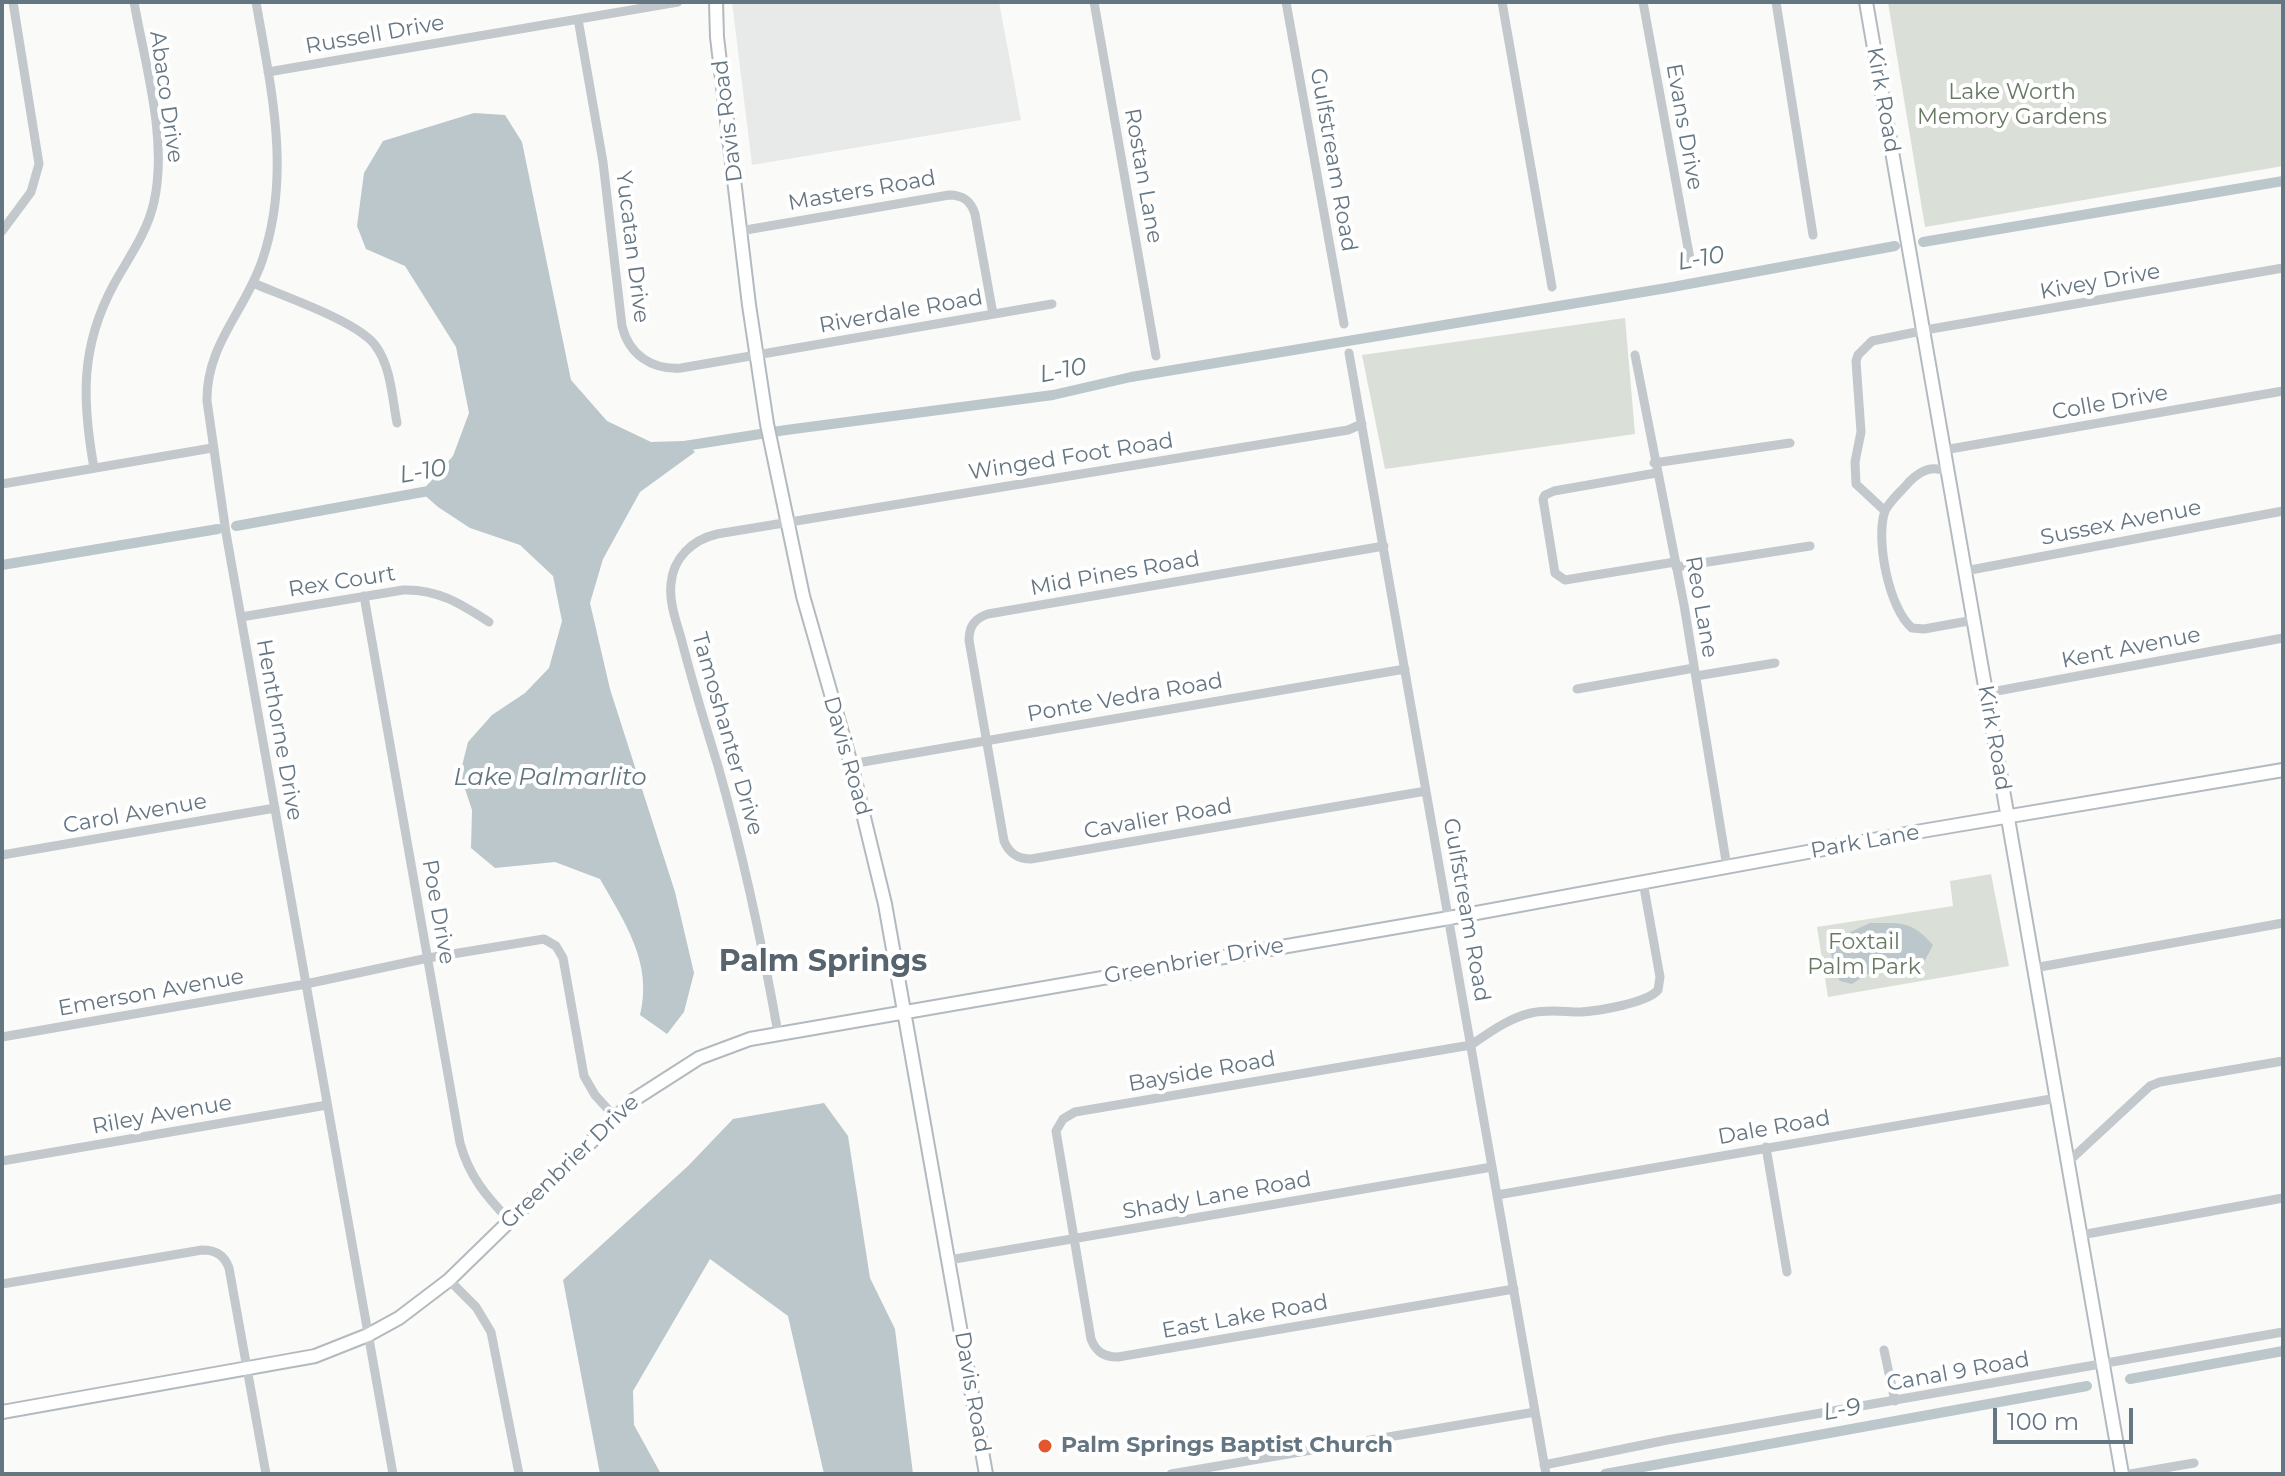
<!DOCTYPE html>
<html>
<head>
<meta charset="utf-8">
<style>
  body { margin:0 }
  #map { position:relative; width:2285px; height:1476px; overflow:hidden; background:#fafaf8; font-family:Montserrat,sans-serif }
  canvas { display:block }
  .frame { position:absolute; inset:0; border:4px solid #657683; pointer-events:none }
  .scale { position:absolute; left:1993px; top:1408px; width:140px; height:36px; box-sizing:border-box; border:4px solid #657683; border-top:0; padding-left:10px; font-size:24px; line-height:28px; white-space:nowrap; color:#657683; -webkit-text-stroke:6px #fff; paint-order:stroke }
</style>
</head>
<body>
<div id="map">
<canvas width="2285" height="1476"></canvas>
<div class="frame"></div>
<div class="scale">100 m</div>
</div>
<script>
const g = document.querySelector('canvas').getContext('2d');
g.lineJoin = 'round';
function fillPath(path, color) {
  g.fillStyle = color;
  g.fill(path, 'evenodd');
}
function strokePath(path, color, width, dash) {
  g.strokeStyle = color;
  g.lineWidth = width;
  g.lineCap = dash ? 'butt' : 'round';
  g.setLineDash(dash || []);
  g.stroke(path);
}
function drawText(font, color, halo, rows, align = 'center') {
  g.font = font + ' Montserrat,sans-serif';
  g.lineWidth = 8;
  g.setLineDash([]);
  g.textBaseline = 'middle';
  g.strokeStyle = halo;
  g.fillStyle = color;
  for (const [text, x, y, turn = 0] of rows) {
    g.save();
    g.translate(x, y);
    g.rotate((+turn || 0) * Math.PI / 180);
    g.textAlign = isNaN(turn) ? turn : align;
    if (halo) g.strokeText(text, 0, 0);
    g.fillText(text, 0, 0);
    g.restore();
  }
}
const built = new Path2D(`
  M732 2H999L1021 120 752 165Z`);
const green = new Path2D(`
  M1888 2H2283V166L1925 227Z
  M1625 318 1635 434 1385 469 1362 355Z
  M1991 874 2009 966 1828 997 1817 927 1953 906 1950 881Z`);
const water = new Path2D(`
  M474 113 505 115 522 142 571 380 607 421 651 442 684 441 695 452 640 492 603 559 590 603 610 689 675 892 694 973 684 1012 667 1034 640 1015C653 963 625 923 600 879L555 862 495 868 471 848 472 810 460 774 468 742 492 715 525 693 549 668 562 621 553 576 520 545 470 528 438 507 421 492 453 456 469 413 456 347 405 266 366 249 357 226 364 173 383 141Z
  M1870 923C1901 923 1911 920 1933 945L1921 968C1889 964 1878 966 1852 984L1840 981 1833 969 1831 951 1842 936Z
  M824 1103 848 1136 870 1278 895 1329 913 1474H824L788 1316 710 1259 633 1391 634 1425 661 1474H600L563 1280 688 1166 733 1119Z`);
const canal = new Path2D(`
  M1923 242 2283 181
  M678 447 786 430 1053 395 1131 377 1667 288 1895 246
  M236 526 434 490
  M2 565 218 529
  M2130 1379 2283 1351
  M1605 1474 2087 1386`);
const street = new Path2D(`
  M256 2C271 89 292 174 262 261 245 311 206 345 207 401L226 533 393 1474
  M1094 2 1156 356
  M1286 2 1344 324
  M1502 2 1552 287
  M1643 2 1690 259
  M1776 2 1813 235
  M578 19 603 162 622 326C629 355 652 370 681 368L1052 304
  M268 72 678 2
  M2 231 31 192 39 164 13 2
  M740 231 949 195C963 195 971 201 975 214L993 314
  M253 283C283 296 357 321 375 345 391 366 392 397 397 423
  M1349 353 1546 1474
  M1635 355 1684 605 1727 867
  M1944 450 2283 391
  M1654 463 1790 443
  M94 468C82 400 80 347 114 284 129 257 147 233 154 202 168 139 145 65 134 2
  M1948 472C1932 465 1921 470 1909 482 1902 491 1890 500 1885 511 1875 539 1889 609 1912 628L1924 629 1974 620
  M1656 473 1554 491 1545 495 1543 499 1555 573 1565 580 1675 562
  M2 484 212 448
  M1885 511 1856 484 1855 462 1861 432 1856 361 1858 355 1872 341 1931 329 2283 268
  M1384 546 988 614C975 618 969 626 969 640L1004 841C1009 853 1017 859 1031 859L1426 791
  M1676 567 1810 546
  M1965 571 2283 511
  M364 596 460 1143C469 1176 486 1196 509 1220
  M241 617 403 590C438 589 461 604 489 622
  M1696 676 1775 663
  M1577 689 1694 668
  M1986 693 2283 638
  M851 764 1405 669
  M2 855 275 808
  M2034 968 2283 923
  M778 1033C762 943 743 854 718 766 705 724 692 681 681 638 676 621 669 602 671 584 673 558 692 540 717 534L1348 430 1362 424
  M2 1037 306 984 428 958 544 939 556 946 563 958 584 1076 595 1095 614 1116
  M1766 1147 1787 1272
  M2 1161 327 1105
  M2068 1162 2150 1086 2160 1082 2283 1061
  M1497 1195 2057 1098
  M2081 1235 2283 1198
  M949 1260 1492 1167
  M449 1280 476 1307 491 1332 519 1474
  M2 1284 202 1250C216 1250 224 1255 229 1268L266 1474
  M1514 1289 1118 1357C1104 1357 1096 1352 1091 1339L1056 1131 1063 1119 1075 1112 1471 1045C1490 1032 1509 1018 1531 1013 1549 1009 1564 1012 1581 1012 1598 1011 1647 1003 1658 990L1660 977 1643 882
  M1884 1350 1895 1401
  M1544 1465 1667 1440 2283 1332
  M1171 1474 1535 1412
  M2130 1474 2194 1463`);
const secondary = new Path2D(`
  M716 2 717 37 749 305 767 424 803 596 851 764 885 904 986 1474
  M1866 2 2122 1474
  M2 1412 315 1356 368 1335 399 1318 449 1280 635 1099 699 1058 750 1039 1449 918 1916 832 2283 770`);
const markers = [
  [1045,1446,8,"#e4572e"]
];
const streetNames = [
  ["Russell Drive",375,35,-10],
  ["Abaco Drive",166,97,82],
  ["Kirk Road",1883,100,80],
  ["Davis Road",728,121,-97],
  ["Evans Drive",1684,127,80],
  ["Gulfstream Road",1333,160,80],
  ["Rostan Lane",1143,176,80],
  ["Masters Road",862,191,-10],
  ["Yucatan Drive",632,247,83],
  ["Kivey Drive",2100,282,-10],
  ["Riverdale Road",901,312,-10],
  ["Colle Drive",2110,403,-10],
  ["Winged Foot Road",1071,457,-9],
  ["Sussex Avenue",2121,523,-11],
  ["Mid Pines Road",1115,574,-10],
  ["Rex Court",342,582,-9],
  ["Reo Lane",1701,607,80],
  ["Kent Avenue",2131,648,-11],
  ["Ponte Vedra Road",1125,698,-10],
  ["Henthorne Drive",279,730,80],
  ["Tamoshanter Drive",727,734,74],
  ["Kirk Road",1994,738,80],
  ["Davis Road",847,756,74],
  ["Carol Avenue",135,814,-10],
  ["Cavalier Road",1158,819,-10],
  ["Park Lane",1865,842,-10],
  ["Gulfstream Road",1466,910,80],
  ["Poe Drive",438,912,80],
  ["Greenbrier Drive",1194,961,-10],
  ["Emerson Avenue",151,993,-10],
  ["Bayside Road",1202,1072,-10],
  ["Riley Avenue",162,1115,-10],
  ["Dale Road",1774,1128,-10],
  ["Greenbrier Drive",570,1162,-44],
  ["Shady Lane Road",1217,1196,-10],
  ["East Lake Road",1245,1317,-10],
  ["Canal 9 Road",1958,1372,-10],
  ["Davis Road",972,1392,80]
];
const parkNames = [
  ["Lake Worth",2012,93],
  ["Memory Gardens",2012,118],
  ["Foxtail",1864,943],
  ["Palm Park",1864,968]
];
const poiNames = [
  ["Palm Springs Baptist Church",1061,1446]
];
const waterNames = [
  ["L-10",1701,259,-10],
  ["L-10",1063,371,-11],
  ["L-10",423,472,-10],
  ["Lake Palmarlito",550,778],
  ["L-9",1842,1410,-10]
];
const districtNames = [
  ["Palm Springs",823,962]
];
fillPath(built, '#e8e9e9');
fillPath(green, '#dadfd7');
fillPath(water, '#bbc7cb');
strokePath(canal, '#bbc7cb', 10);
strokePath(secondary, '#b3babf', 16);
strokePath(street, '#c3c8cc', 9);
strokePath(secondary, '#fff', 12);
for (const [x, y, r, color] of markers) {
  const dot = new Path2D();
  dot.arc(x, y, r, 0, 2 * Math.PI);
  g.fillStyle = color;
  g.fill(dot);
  strokePath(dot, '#fff', 3);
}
drawText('22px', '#657683', '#fff', streetNames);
drawText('22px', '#687a64', '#fff', parkNames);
drawText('bold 22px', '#657683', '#fff', poiNames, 'left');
drawText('italic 24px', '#60757c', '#fff', waterNames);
drawText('bold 30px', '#57646e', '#fff', districtNames);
</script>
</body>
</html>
